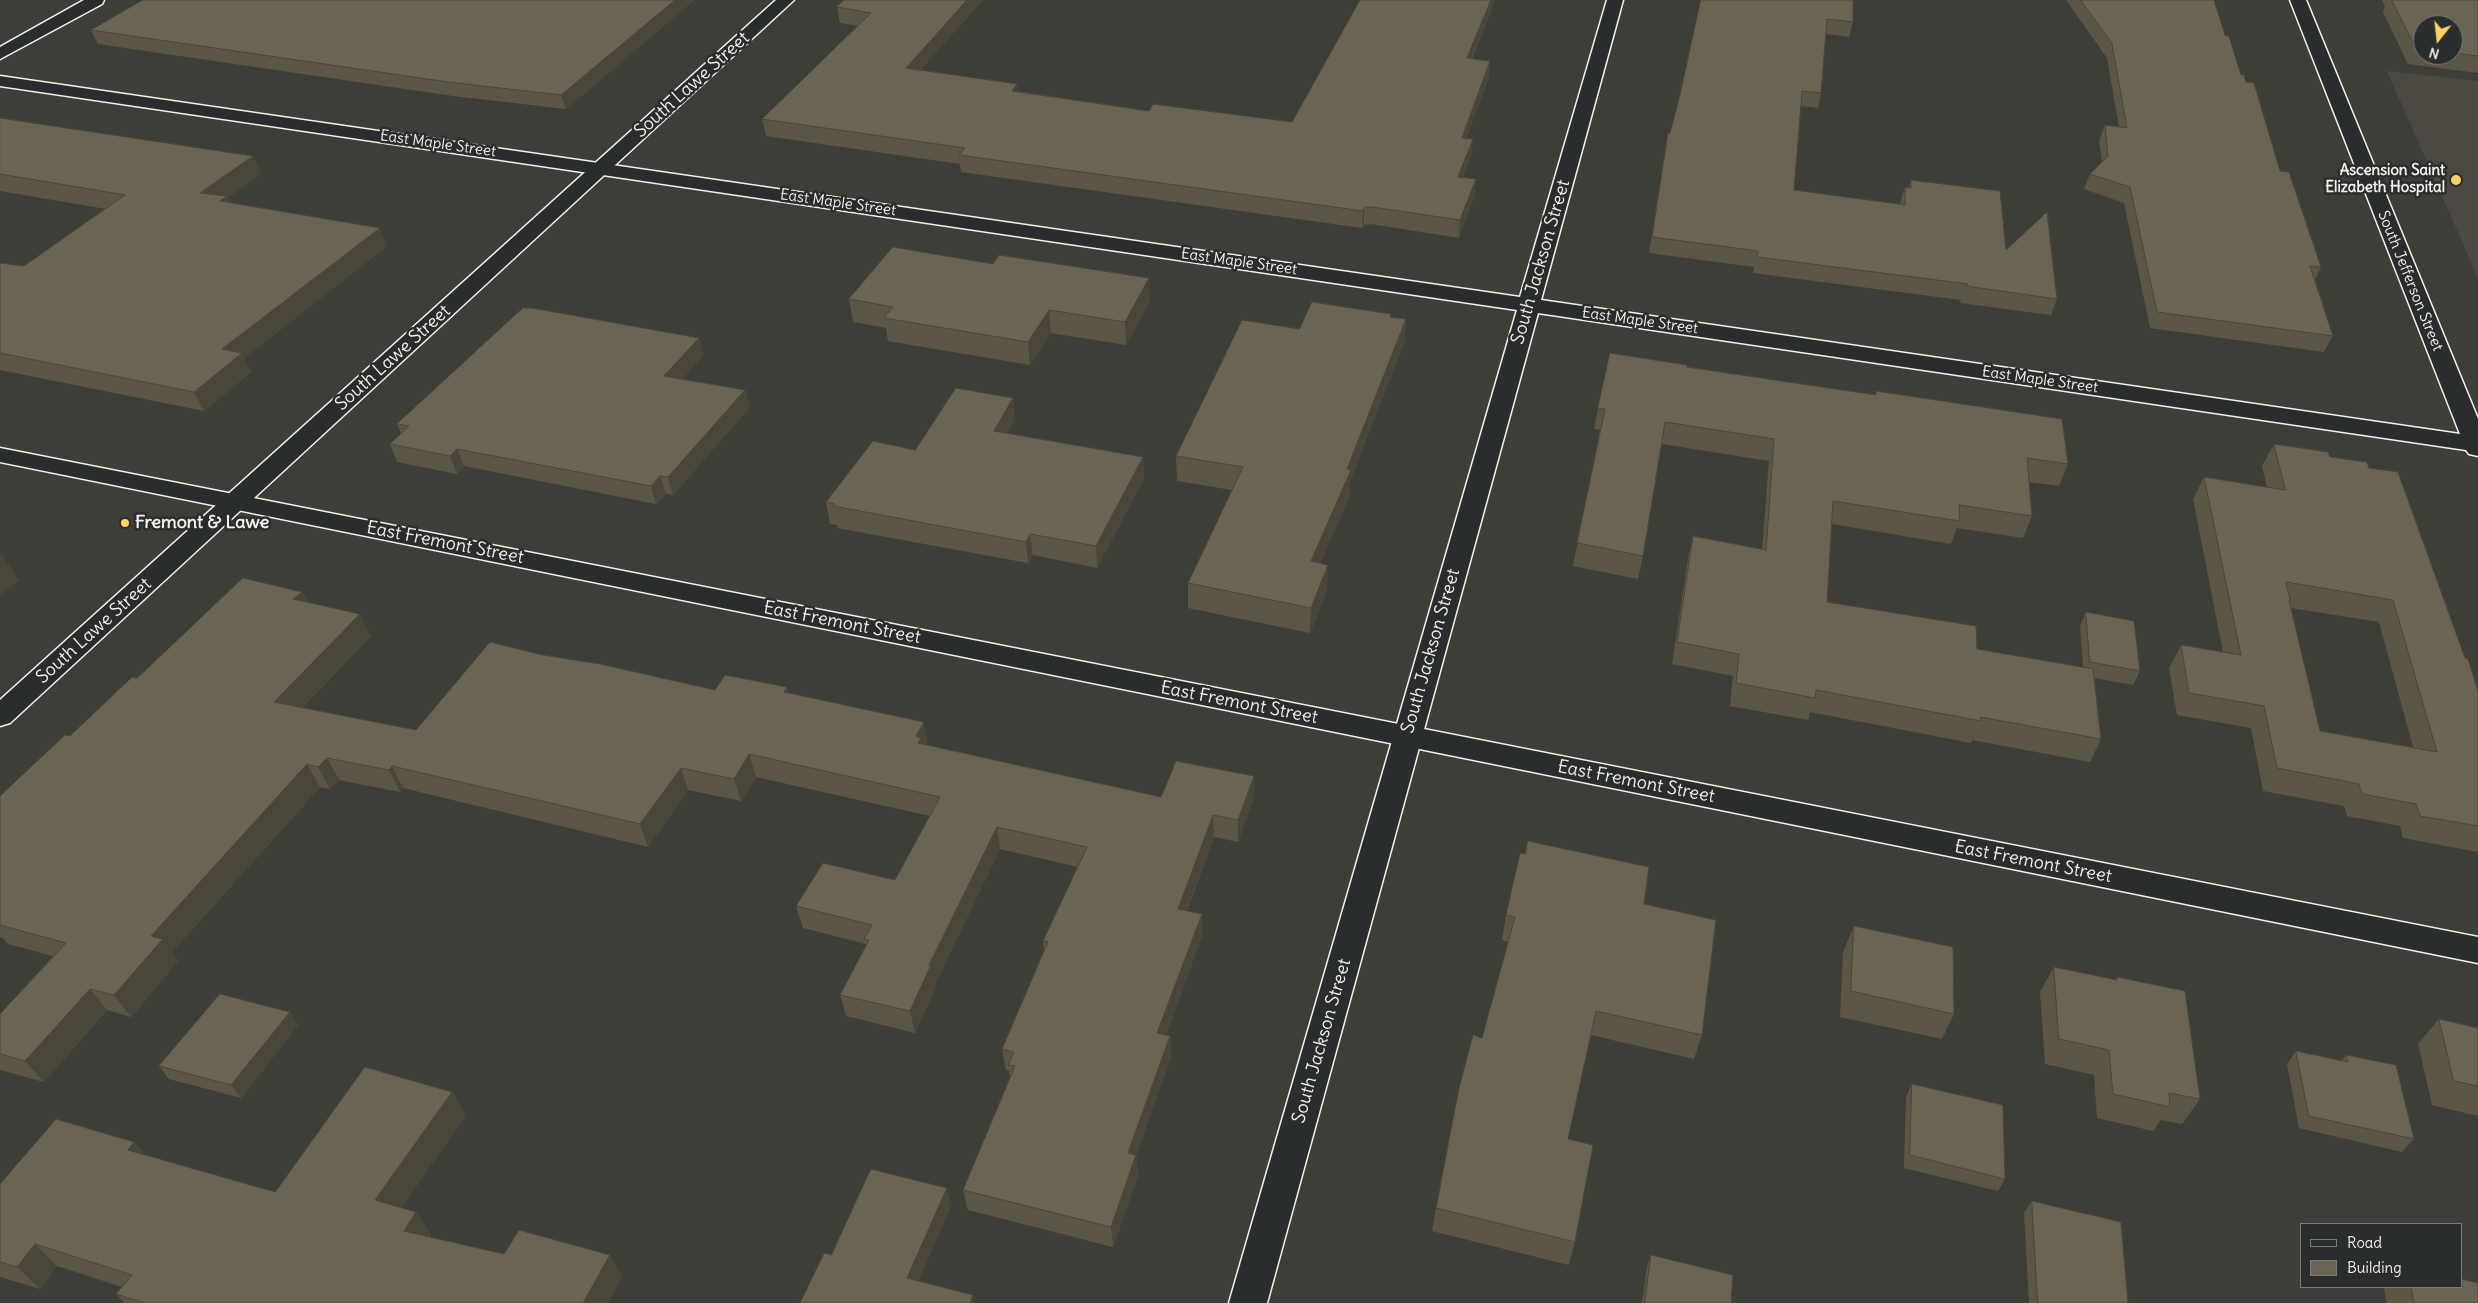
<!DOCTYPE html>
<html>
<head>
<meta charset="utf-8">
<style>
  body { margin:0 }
  #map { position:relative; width:2478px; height:1303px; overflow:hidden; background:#3e3e39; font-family:Delius,sans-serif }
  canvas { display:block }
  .legend { position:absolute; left:2300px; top:1223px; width:162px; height:65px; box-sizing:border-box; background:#2a2d2e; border:1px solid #7b7b78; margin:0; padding:6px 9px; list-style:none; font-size:15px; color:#f4f1e8 }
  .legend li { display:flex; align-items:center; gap:10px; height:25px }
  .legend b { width:25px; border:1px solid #7b7b78 }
  .north { position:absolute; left:2413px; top:15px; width:50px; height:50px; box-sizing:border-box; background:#2a2d2e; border:1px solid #7b7b78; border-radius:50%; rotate:196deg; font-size:14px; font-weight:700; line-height:20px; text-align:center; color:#f4f1e8 }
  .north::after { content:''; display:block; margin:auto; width:18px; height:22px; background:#ffd166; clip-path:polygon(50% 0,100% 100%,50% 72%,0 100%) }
</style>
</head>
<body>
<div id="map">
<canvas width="2478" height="1303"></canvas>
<ul class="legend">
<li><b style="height:6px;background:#2a2d2e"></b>Road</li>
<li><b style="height:14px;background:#6b6453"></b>Building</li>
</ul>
<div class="north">N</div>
</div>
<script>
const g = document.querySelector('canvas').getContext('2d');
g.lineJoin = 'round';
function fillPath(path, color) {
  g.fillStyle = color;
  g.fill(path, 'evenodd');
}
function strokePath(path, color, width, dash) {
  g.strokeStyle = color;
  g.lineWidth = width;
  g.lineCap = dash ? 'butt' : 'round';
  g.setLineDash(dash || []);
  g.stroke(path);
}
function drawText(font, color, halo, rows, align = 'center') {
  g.font = font + ' Delius,sans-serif';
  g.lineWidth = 5;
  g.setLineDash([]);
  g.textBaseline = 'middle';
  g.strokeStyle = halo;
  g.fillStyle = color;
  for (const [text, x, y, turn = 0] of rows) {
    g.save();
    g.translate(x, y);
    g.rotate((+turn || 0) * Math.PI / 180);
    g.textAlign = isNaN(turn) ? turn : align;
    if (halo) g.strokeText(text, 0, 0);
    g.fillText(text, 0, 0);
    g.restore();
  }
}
const built = new Path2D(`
  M2387 71 2478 81V278Z`);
const minor = new Path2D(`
  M84 0H104L102 4 0 59V47Z
  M1607 0H1623L1541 300 2460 434 2290 0H2306L2478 419V456L2469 454 2466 450 1538 313 1267 1303H1229L1517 310 0 86V76L1520 297Z`);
const tertiary = new Path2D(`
  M0 448 2478 937V963L0 462Z`);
const secondary = new Path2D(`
  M776 0H794L10 723 0 726V700Z`);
const wall = new Path2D(`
  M694 0 566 109 453 96 98 44 91 30Z
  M983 0 920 70 1018 91 1149 111 1292 122 1495 0 1472 59 1489 77 1466 138 1473 139 1471 156 1463 177 1476 179 1474 196 1459 238 1371 224 1364 225 1362 228 961 172 960 164 766 136 762 119 858 26 840 23 837 7Z
  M1701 0 1853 22 1849 37 1826 34 1821 93 1818 108 1801 106 1794 190 1900 204 1905 187H1909L1911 180 2006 250 2057 299 2051 315 1960 303 1961 300 1753 273 1754 267 1649 253 1668 133H1670L1679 99Z
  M2066 0H2081L2225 35 2241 75 2246 82 2280 171 2321 267 2315 280 2333 336 2324 352 2150 328 2124 203 2084 189 2090 174 2102 162 2099 141 2105 125 2119 127 2107 58Z
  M2382 0H2478V73L2408 64 2383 12 2385 6ZM2423 25H2453V55H2423Z
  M0 118 261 174 228 197 231 203 387 246 244 358 251 372 204 411 0 370V263L24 266 106 209 0 191Z
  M849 299 1150 301 1126 345 1051 333 1030 365 888 341 886 328 853 322Z
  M1391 314V317L1406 319 1404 343 1350 481V495L1320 563 1327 590 1310 633 1188 608V583L1232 490 1177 481 1176 456 1299 329Z
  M699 338 703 356 682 379 745 390 749 408 673 495 666 494 656 504 464 466 457 474 397 462 390 444 401 433 397 424Z
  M1687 367 1875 395 1876 391 2068 464 2059 486 2029 482 2032 516 2023 538 1957 528 1951 544 1832 524 1827 602 1977 649 2083 667 2080 626 2086 612 2140 671 2133 685 2094 678 2101 739 2090 762 1972 740 1971 743 1810 712 1808 720 1730 706 1733 676 1672 664 1688 559 1693 536 1762 550 1769 461 1662 444 1643 556 1638 579 1573 566 1600 430 1594 429 1598 408Z
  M1015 419 1007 433 1143 457 1144 478 1097 568 1033 555 1028 563 837 528V525L830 524 826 502 915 450Z
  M2274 444 2330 457 2369 468 2465 658 2478 691V852L2403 838 2400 826 2347 816 2344 806 2263 791 2251 728 2177 715 2169 668 2181 645 2223 652 2193 499 2204 477 2267 487 2262 466ZM2291 608 2379 622 2413 747 2320 731Z
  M302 592 307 602 371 636 302 708 416 730 543 655 715 690 788 693 928 745 1161 797 1254 776 1253 799 1238 842 1214 837 1187 911 1202 936 1166 1035 1170 1036 1171 1057 1136 1155 1138 1175 1113 1247 968 1210 963 1190 1010 1077 1009 1071 1006 1070 1002 1049 1044 950 1043 941 1078 867 1000 849 935 984 936 987 915 1033 846 1016 840 995 866 945V944L803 928 796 906 895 880 930 816 756 777 741 801 688 790 648 847 403 788 400 792 339 780 330 789 320 787 172 952 178 961 131 1017 107 1010 44 1082 0 1070V1014L53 956 8 944 3 938 0 937V796L137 678Z
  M1644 904 1702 1035 1694 1059 1591 1035 1568 1139 1575 1242 1569 1265 1432 1231 1436 1208 1509 942 1502 940 1506 915Z
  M1854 926 1954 1014 1942 1039 1840 1017 1843 952Z
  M2054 967 2115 980 2117 977 2200 1099 2182 1124 2161 1120 2153 1131 2097 1118 2094 1075 2045 1064 2040 992Z
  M290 1012 298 1025 241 1098 169 1079 159 1066Z
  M2439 1019 2478 1028V1116L2432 1105 2418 1044Z
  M2296 1051 2341 1061 2346 1055 2414 1139 2402 1152 2299 1128 2287 1064Z
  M1912 1084 2005 1179 1998 1191 1904 1168 1906 1097Z
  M466 1115 401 1208 416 1212 431 1235 430 1237 504 1254 622 1277 122 1287 57 1266 40 1289 0 1277V1184L134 1142 146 1156 275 1192Z
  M2032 1201 2128 1303H2029L2024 1213Z
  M1651 1255 1731 1303H1642L1647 1267Z
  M2386 1287H2462L2478 1303H2387L2384 1289Z
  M116 1294 145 1303H125Z`);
const shadedWall = new Path2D(`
  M675 0H694L566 109 561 95Z
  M967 0H983L908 84 906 68Z
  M1491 0H1495L1465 74 1467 58Z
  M1490 61 1489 77 1460 154 1462 138Z
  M1017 84 1019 101 1012 91Z
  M1473 139 1471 156 1456 194 1458 177Z
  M253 156 261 174 228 197 236 214 200 193Z
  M1476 179 1474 196 1459 238 1460 220Z
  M1364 207V225L1362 228 1363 211Z
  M380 228 387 246 244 358 251 372 204 411 194 392 222 349Z
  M1149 278 1150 301 1126 345 1125 322Z
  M1049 310 1051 333 1030 365 1028 342Z
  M1406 319 1404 343 1350 481V495L1310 587 1311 561Z
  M699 338 703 356 669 393 664 376Z
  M745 390 749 408 673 495 668 477Z
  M1013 398 1015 419 997 452 994 431Z
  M457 449 464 466 457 474 450 456Z
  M1143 457 1144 478 1097 568 1096 546Z
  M660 476 666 494 656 504 651 486Z
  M1030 534 1033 555 1028 563 1026 542Z
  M0 554 2 555 19 580 0 596Z
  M1328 565 1327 590 1310 633 1311 608Z
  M302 592 313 614 293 599Z
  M360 614 371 636 286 724 274 702Z
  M787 687 792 710 784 692Z
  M924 722 928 745 920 759 916 736Z
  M749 754 756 777 741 801 734 779Z
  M327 758 339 780 330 789 318 767Z
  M307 764 320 787 172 952 178 961 131 1017 114 995 151 936Z
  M392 766 403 788 400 792 389 770Z
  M681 768 688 790 648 847 640 824Z
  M1254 776 1253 799 1238 842V820Z
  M1213 815 1214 837 1179 931 1178 909Z
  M997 827 1000 849 935 984 936 987 915 1033 910 1011 929 965Z
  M1202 914V936L1159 1054 1157 1033Z
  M90 989 107 1010 44 1082 25 1061Z
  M290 1012 298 1025 241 1098 231 1085Z
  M1170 1036 1171 1057 1136 1155 1138 1175 1113 1247 1111 1227 1128 1153Z
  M452 1092 466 1115 391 1223 375 1200Z
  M134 1142 154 1165 128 1150Z
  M947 1188 951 1207 912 1296 907 1278Z
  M416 1212 431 1235 419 1253 404 1231Z
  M35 1244 57 1266 40 1289 17 1267Z
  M610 1255 622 1277 608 1303H583Z
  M973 1295 974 1303H970Z`);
const building = new Path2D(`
  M143 0H675L561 95 448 82 91 30Z
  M844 0H967L906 68 1017 84 1012 91 1149 111 1153 104 1292 122 1360 0H1491L1467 58 1490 61 1462 138 1473 139 1458 177 1476 179 1460 220 1372 207H1364L1363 211 959 155 965 148 762 119 871 13 837 7Z
  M1701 0H1853V22L1827 19 1821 93 1802 91 1794 190 1905 205V187L1911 188V180L2000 191 2006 250 2047 212 2057 299 1966 286 1968 284 1757 257 1758 251 1652 237 1668 133H1670L1679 99Z
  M2081 0H2214L2225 35 2229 36 2241 75H2244L2246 82 2254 83 2280 171 2289 172 2321 267 2310 266 2333 336 2157 312 2130 187 2090 174 2108 156 2105 125 2127 128 2112 44Z
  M2392 0H2478V56L2453 53V25H2423V49L2416 48Z
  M0 118 253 156 200 193 227 196 220 201 380 228 222 349 242 353 194 392 0 353V263L24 266 125 195 0 174Z
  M893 247 993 264 999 255 1149 278 1125 322 1049 310 1028 342 884 318 893 307 849 299Z
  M1312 302 1391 314 1390 317 1406 319 1347 469 1351 470 1311 561 1328 565 1311 608 1188 583 1243 467 1176 456 1242 320 1299 329Z
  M523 308H532L699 338 664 376 745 390 668 477 660 476 651 486 457 449 450 456 390 444 409 426 397 424Z
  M1610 353 1687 365V367L1876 395V391L2062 419 2068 464 2027 458 2032 516 1959 505 1960 521 1833 501 1827 602 1976 626 1977 649 2093 669 2101 739 1980 717 1981 721 1816 690 1815 698 1736 683 1739 654 1677 642 1693 536 1766 550 1774 439 1665 422 1643 556 1577 543 1605 409 1598 408Z
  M956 388 1013 398 994 431 1143 457 1096 546 1030 534 1026 542 833 506 835 504 826 502 873 441 915 450Z
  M2274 444 2328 452 2330 457 2367 462 2369 468 2398 472 2465 658 2468 659 2478 691V826L2420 816 2416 804 2362 794 2359 784 2277 768 2264 706 2189 693 2181 645 2241 655 2204 477 2285 490ZM2286 582 2393 600 2437 752 2320 731 2289 600H2290Z
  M243 578 302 592 293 599 360 614 274 702 416 730 490 642 543 655 600 664 715 690 725 675 787 687 784 692 924 722 916 736 921 738 918 743 1161 797 1176 761 1254 776 1238 820 1213 815 1178 909 1202 914 1157 1033 1170 1036 1128 1153 1136 1155 1111 1227 963 1190 1015 1066 1008 1065 1014 1052 1002 1049 1048 942 1043 941 1087 847 997 827 929 965H931L910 1011 840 995 869 940 864 939 872 925 796 906 823 863 895 880 940 797 749 754 734 779 681 768 640 824 392 766 389 770 327 758 318 767 307 764 151 936 163 939 114 995 90 989 25 1061 0 1054V1014L66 943 0 925V796L65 735 70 736 132 677 137 678Z
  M2086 612 2134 621 2140 671 2090 662Z
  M1528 841 1649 867 1644 904 1716 920 1702 1035 1596 1011 1568 1139 1593 1145 1575 1242 1436 1208 1459 1088 1473 1035 1482 1038 1515 917 1506 915 1520 853 1525 854Z
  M1854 926 1953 947 1954 1014 1851 991Z
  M2054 967 2117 980V977L2185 991 2200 1099 2169 1093 2170 1107 2113 1094 2109 1050 2059 1039Z
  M220 994 290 1012 231 1085 159 1066Z
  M2439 1019 2478 1028V1086L2454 1081Z
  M2296 1051 2348 1062 2346 1055 2396 1065 2414 1139 2309 1116Z
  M365 1067 452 1092 375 1200 416 1212 404 1231 504 1254 519 1230 610 1255 583 1303H145L116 1294 132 1275 35 1244 17 1267 0 1262V1184L56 1119 134 1142 128 1150 275 1192Z
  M1912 1084 2003 1105 2005 1179 1910 1155Z
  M871 1169 947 1188 907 1278 973 1295 970 1303H800L824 1253 831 1255Z
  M2032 1201 2121 1222 2128 1303H2038Z
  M1651 1255 1733 1275 1731 1303H1645Z
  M2462 1279 2478 1283V1303H2414L2411 1287H2462Z`);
const markers = [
  [2456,180,6,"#ffd166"],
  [125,523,5,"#ffd166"]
];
const farStreetnames = [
  ["East Maple Street",438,144,8],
  ["East Maple Street",838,203,8],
  ["East Maple Street",1239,262,8],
  ["South Jefferson Street",2410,281,68],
  ["East Maple Street",1640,321,8],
  ["East Maple Street",2040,380,8]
];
const farPoinames = [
  ["Ascension Saint",2445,171],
  ["Elizabeth Hospital",2445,188]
];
const streetNames = [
  ["South Lawe Street",692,85,-42],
  ["South Jackson Street",1541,262,-74],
  ["South Lawe Street",393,358,-42],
  ["East Fremont Street",445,543,11],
  ["East Fremont Street",842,623,11],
  ["South Lawe Street",94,631,-42],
  ["South Jackson Street",1431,651,-74],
  ["East Fremont Street",1239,703,11],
  ["East Fremont Street",1636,782,11],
  ["East Fremont Street",2033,862,11],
  ["South Jackson Street",1322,1041,-74]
];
const poiNames = [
  ["Fremont & Lawe",135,523]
];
fillPath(built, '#4c4941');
strokePath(minor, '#f4f1e8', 3);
strokePath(tertiary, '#f4f1e8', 3);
strokePath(secondary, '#f4f1e8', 3);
fillPath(minor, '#2a2d2e');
fillPath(tertiary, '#2a2d2e');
fillPath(secondary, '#2a2d2e');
fillPath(wall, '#5c5647');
fillPath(shadedWall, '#4b463a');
fillPath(building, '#6b6453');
strokePath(building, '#4b463a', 1);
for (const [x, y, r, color] of markers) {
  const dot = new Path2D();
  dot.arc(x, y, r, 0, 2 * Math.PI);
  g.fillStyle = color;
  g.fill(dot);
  strokePath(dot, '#2a2d2e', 2);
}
drawText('15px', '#f4f1e8', '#2a2d2e', farStreetnames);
drawText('bold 15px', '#f4f1e8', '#2a2d2e', farPoinames, 'right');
drawText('18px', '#f4f1e8', '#2a2d2e', streetNames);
drawText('bold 18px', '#f4f1e8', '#2a2d2e', poiNames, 'left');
</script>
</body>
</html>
